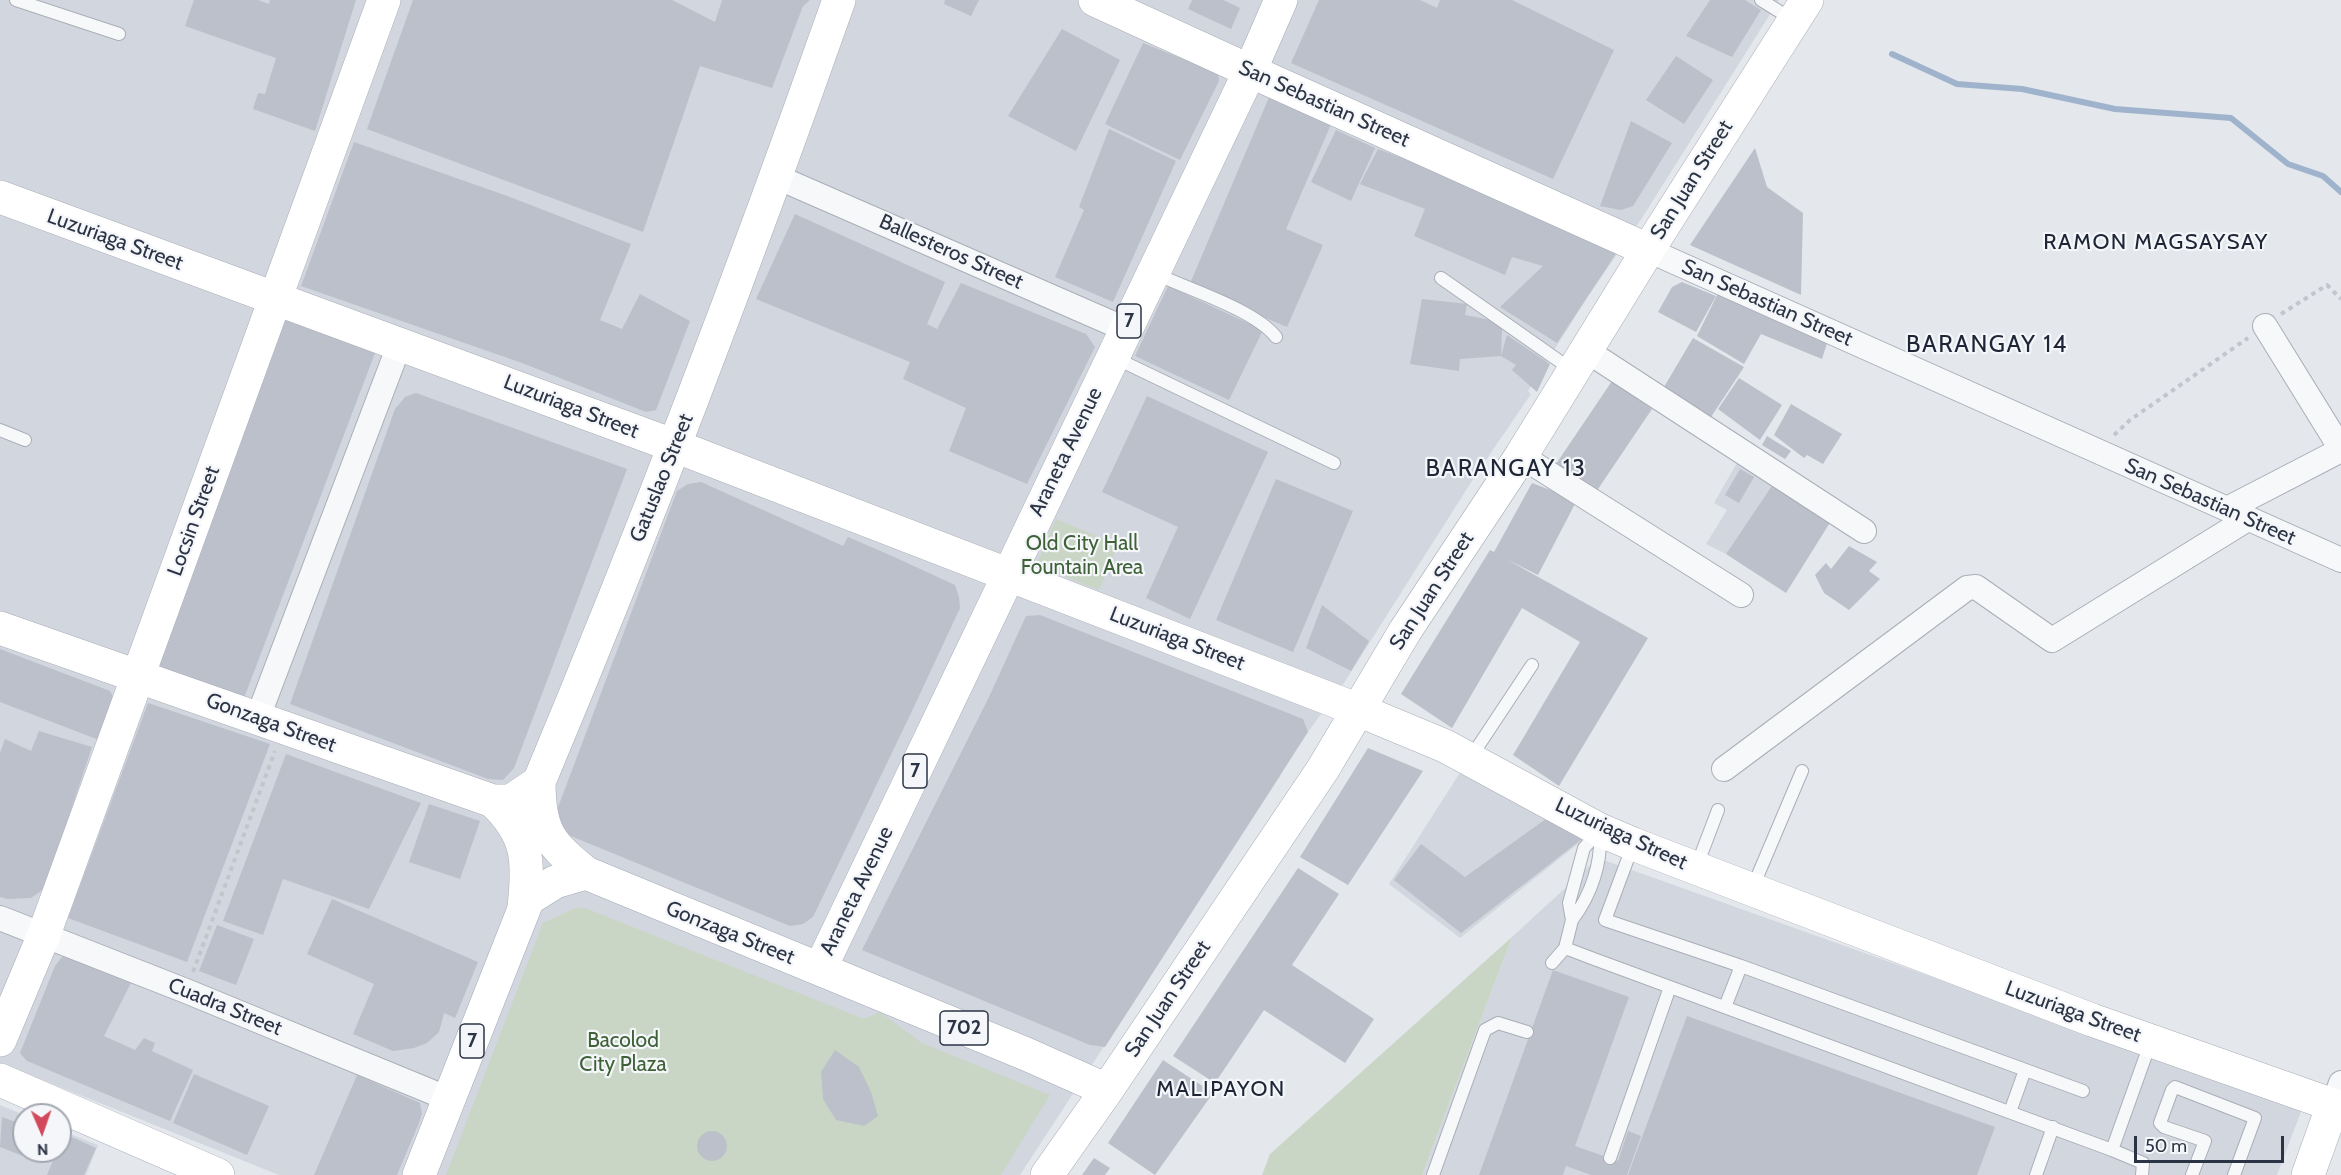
<!DOCTYPE html>
<html>
<head>
<meta charset="utf-8">
<style>
  body { margin:0 }
  #map { position:relative; width:2341px; height:1175px; overflow:hidden; background:#e4e7ec; font-family:Cabin,sans-serif }
  canvas { display:block }
  .north { position:absolute; left:12px; top:1103px; width:60px; height:60px; box-sizing:border-box; background:#f4f6f9; border:2px solid #a4a8b1; border-radius:50%; rotate:178deg; font-size:16px; font-weight:700; line-height:24px; text-align:center; color:#2b3445 }
  .north::after { content:''; display:block; margin:auto; width:21px; height:27px; background:#d1495b; clip-path:polygon(50% 0,100% 100%,50% 72%,0 100%) }
  .scale { position:absolute; left:2134px; top:1136px; width:150px; height:27px; box-sizing:border-box; border:3px solid #2b3445; border-top:0; padding-left:8px; font-size:18px; line-height:21px; white-space:nowrap; color:#2b3445; -webkit-text-stroke:4px #f4f6f9; paint-order:stroke }
</style>
</head>
<body>
<div id="map">
<canvas width="2341" height="1175"></canvas>
<div class="north">N</div>
<div class="scale">50 m</div>
</div>
<script>
const g = document.querySelector('canvas').getContext('2d');
g.lineJoin = 'round';
function fillPath(path, color) {
  g.fillStyle = color;
  g.fill(path, 'evenodd');
}
function strokePath(path, color, width, dash) {
  g.strokeStyle = color;
  g.lineWidth = width;
  g.lineCap = dash ? 'butt' : 'round';
  g.setLineDash(dash || []);
  g.stroke(path);
}
function drawText(font, color, halo, rows, align = 'center') {
  g.font = font + ' Cabin,sans-serif';
  g.lineWidth = 4.5;
  g.setLineDash([]);
  g.textBaseline = 'middle';
  g.strokeStyle = halo;
  g.fillStyle = color;
  for (const [text, x, y, turn = 0] of rows) {
    g.save();
    g.translate(x, y);
    g.rotate((+turn || 0) * Math.PI / 180);
    g.textAlign = isNaN(turn) ? turn : align;
    if (halo) g.strokeText(text, 0, 0);
    g.fillText(text, 0, 0);
    g.restore();
  }
}
const built = new Path2D(`
  M0 0H1779L1642 218 1589 295 1528 391 1531 394 1475 476 1344 683 1308 732 1266 763 1281 775 1020 1175H279L0 1063Z
  M1738 461 1773 484 1726 554 1706 544 1727 510 1714 503Z
  M1461 771 1589 835 1460 938 1389 884Z
  M1598 858 2302 1109 2277 1175H1422L1512 937Z
  M0 1105 24 1115V1151H60V1130L98 1145 86 1175H0Z`);
const green = new Path2D(`
  M1056 519 1118 545 1099 590 1036 565Z
  M576 908H585L864 1019 880 1012 922 1043 1050 1095 1001 1175H446L543 923Z
  M1512 937 1422 1175H1262L1270 1154Z`);
const stream = new Path2D(`
  M1892 54 1957 84 2022 89 2115 109 2231 118 2288 164 2323 176 2341 192`);
const building = new Path2D(`
  M194 0H258L269 4 270 0H356L315 131 253 109 258 93 265 94 276 58 185 26Z
  M413 0H672L715 22 722 0H810L803 6 772 88 700 66 643 232 367 129Z
  M945 0H979L971 16 944 4Z
  M1192 0H1223L1240 8 1231 29 1188 9Z
  M1319 0H1420L1437 8 1440 0H1512L1614 50 1553 179 1291 63Z
  M1710 0H1745L1761 10 1732 57 1686 36Z
  M1062 29 1120 60 1076 151 1008 116Z
  M1143 43 1218 73 1219 81 1180 160 1105 124Z
  M1676 56 1713 80 1684 124 1646 100Z
  M1270 95 1332 122 1286 229 1323 245 1287 327 1189 286Z
  M1631 121 1672 143 1633 206 1621 210 1600 206Z
  M1109 129 1176 161 1113 302 1055 277 1084 210 1079 207Z
  M1336 130 1375 148 1351 201 1311 182Z
  M354 142 510 197 631 244 600 320 622 329 640 294 690 321 656 410 646 412 522 363 301 286Z
  M1755 148 1767 187 1803 213 1801 295 1690 245Z
  M1378 149 1440 172 1617 252 1557 343 1500 307 1543 266 1512 257 1505 275 1414 236 1425 209 1360 184Z
  M795 214 945 282 927 324 937 329 961 283 1086 334 1095 347 1027 484 949 451 966 408 903 379 910 362 756 299Z
  M1682 282 1716 296 1696 332 1658 312 1672 287Z
  M1168 286 1263 330 1229 400 1135 356Z
  M1719 291 1829 337 1822 359 1761 334 1744 364 1697 336Z
  M1422 299 1467 304 1465 315 1491 320 1502 328 1501 356 1507 335 1550 364 1537 392 1512 370 1516 365 1501 356 1460 359 1459 371 1410 364Z
  M287 311 378 345 244 698 153 664Z
  M1693 338 1744 367 1711 417 1664 387Z
  M1739 378 1782 405 1760 440 1718 409Z
  M1612 381 1652 409 1596 492 1556 464Z
  M416 393 627 469 514 768 503 780 488 779 290 704 395 409 405 397Z
  M1147 396 1268 452 1190 619 1146 598 1178 527 1102 492Z
  M1791 404 1842 434 1823 464 1807 455 1804 458 1774 435Z
  M1767 436 1791 451 1785 459 1762 445Z
  M1740 469 1754 477 1739 503 1725 495Z
  M1276 479 1353 511 1293 652 1216 620Z
  M701 482 843 546 848 537 892 556 955 585 959 597 960 608 912 711 813 917 803 924 790 926 561 832 554 818 677 491 688 484Z
  M1532 483 1577 500 1538 575 1506 559 1648 638 1559 786 1513 755 1580 642 1522 608 1452 728 1401 694 1490 550 1494 552Z
  M1773 484 1831 521 1786 593 1726 554Z
  M1849 546 1877 562 1869 571 1880 579 1849 610 1824 593 1815 575 1826 563 1831 569Z
  M1322 605 1369 641 1351 671 1306 648Z
  M1040 615 1303 719 1308 732 1105 1047 1090 1045 862 950 989 697 1026 616Z
  M0 649 110 691 113 697 99 740 0 702Z
  M148 703 270 744 187 962 68 918Z
  M39 731 92 747 45 888 31 898 7 899 0 897V753L5 739 31 751Z
  M1368 748 1423 771 1348 885 1300 857Z
  M286 754 421 803 369 909 283 879 263 935 223 921Z
  M429 804 480 821 460 879 409 862Z
  M1550 816 1587 835 1461 933 1394 880 1421 844 1465 877Z
  M1298 868 1339 894 1292 965 1374 1019 1345 1063 1264 1010 1215 1083 1173 1056Z
  M332 899 478 962 455 1018 444 1013 439 1032 427 1043 414 1048 393 1051 353 1034 374 984 307 954Z
  M217 925 254 939 236 985 199 971Z
  M71 956 133 979 104 1036 135 1050 144 1038 155 1043 152 1051 193 1070 170 1121 27 1061 20 1053 55 966 62 957Z
  M1553 970 1629 997 1575 1146 1618 1161 1628 1131 1641 1136 1627 1175H1591L1566 1166 1563 1175H1479Z
  M1687 1016 1995 1127 1977 1175H1628Z
  M835 1050 859 1067 871 1092 878 1116 864 1126 836 1120 823 1099 821 1072Z
  M1163 1060 1213 1093 1155 1175 1108 1143Z
  M194 1074 269 1106 247 1155 173 1123Z
  M357 1075 420 1103 422 1113 419 1123 397 1175H314Z
  M2 1117 24 1125 23 1156 0 1147Z
  M697 1146a15 15 0 1 1 30 0a15 15 0 1 1-30 0Z
  M65 1134 96 1148 84 1175H47L57 1151H60Z
  M1094 1158 1110 1168 1105 1175H1082Z`);
const path = new Path2D(`
  M2281 314 2327 285 2341 299
  M2114 435 2130 420 2248 338
  M193 972 275 751`);
const lane = new Path2D(`
  M16 0 119 34
  M1761 0 1793 20
  M1156 274C1188 289 1255 310 1276 337
  M1441 278 1572 370
  M1113 357 1334 463
  M0 430 25 440
  M1471 757 1532 665
  M1600 830C1602 862 1592 894 1572 920L1569 903 1584 848Z
  M1633 845 1605 920 1741 966 2083 1091
  M1696 868 1718 810
  M1752 889 1802 771
  M1565 948 1572 920
  M1552 963 1565 948 1594 959 2112 1150 2143 1163 2142 1175
  M1725 1007 1741 966
  M2010 1112 2025 1070
  M2112 1150 2151 1041
  M1610 1158 1670 987
  M1433 1175 1485 1030 1498 1023 1527 1032
  M2036 1175 2053 1127
  M2192 1175 2205 1141 2164 1127 2160 1123 2172 1090 2175 1087 2255 1118 2234 1175`);
const street = new Path2D(`
  M777 177 1125 329
  M1648 250 2341 560
  M2265 326 2341 449
  M1587 351 1864 531
  M1521 456 1741 595
  M2227 509 2341 450
  M258 717 400 343
  M1724 769 1967 588 1976 587 2052 640 2246 520
  M0 918 186 991 449 1099
  M2341 1083 2333 1105 2341 1108`);
const secondary = new Path2D(`
  M1095 0 1250 71
  M0 197 675 446 1356 709 1445 746 1600 830 1633 844 2092 1020 2333 1105 2308 1175
  M1648 250 1807 0
  M0 628 493 801H511L539 782
  M493 801C529 835 529 861 524 907
  M586 873C549 843 539 831 539 782 647 524 746 264 839 0
  M0 1040 43 937 384 0`);
const primary = new Path2D(`
  M820 969 1250 71 1281 0
  M0 1080 218 1175
  M419 1175 528 899 555 882 586 873 1026 1054 1107 1090
  M1047 1175 1107 1090 1323 769 1405 631 1521 456 1648 250 1250 71`);
const shields = [
  [1129,321,24],
  [915,771,24],
  [964,1028,48],
  [472,1041,24]
];
const shieldNames = [
  ["7",1129,321],
  ["7",915,771],
  ["702",964,1028],
  ["7",472,1041]
];
const streetNames = [
  ["San Sebastian Street",1324,104,24],
  ["San Juan Street",1692,180,-58],
  ["Luzuriaga Street",115,240,20],
  ["Ballesteros Street",951,252,24],
  ["San Sebastian Street",1767,303,24],
  ["Luzuriaga Street",571,407,21],
  ["Araneta Avenue",1066,452,-64],
  ["Gatuslao Street",662,478,-68],
  ["San Sebastian Street",2210,502,24],
  ["Locsin Street",194,521,-70],
  ["San Juan Street",1432,591,-57],
  ["Luzuriaga Street",1177,639,21],
  ["Gonzaga Street",271,723,20],
  ["Luzuriaga Street",1621,834,25],
  ["Araneta Avenue",857,891,-64],
  ["Gonzaga Street",730,933,22],
  ["San Juan Street",1168,999,-56],
  ["Cuadra Street",225,1007,22],
  ["Luzuriaga Street",2073,1012,20]
];
const parkNames = [
  ["Old City Hall",1082,544],
  ["Fountain Area",1082,568],
  ["Bacolod",623,1041],
  ["City Plaza",623,1065]
];
const neighbourhoodNames = [
  ["RAMON MAGSAYSAY",2156,243],
  ["MALIPAYON",1221,1090]
];
const quarterNames = [
  ["BARANGAY 14",1987,345],
  ["BARANGAY 13",1506,469]
];
fillPath(built, '#d2d6de');
fillPath(green, '#c9d6c5');
strokePath(stream, '#9fb4cc', 6);
fillPath(building, '#bbc0ca');
strokePath(lane, '#a9aeb7', 14);
strokePath(street, '#a9aeb7', 26);
strokePath(secondary, '#a9aeb7', 34);
strokePath(primary, '#a3abb8', 34);
strokePath(path, '#c2c5cb', 4, [4.5, 4.5]);
strokePath(lane, '#f7f8fa', 12);
strokePath(street, '#f7f8fa', 24);
strokePath(secondary, '#fff', 33);
strokePath(primary, '#fff', 33);
for (const [x, y, w] of shields) {
  const box = new Path2D();
  box.roundRect(x - w / 2, y - 17, w, 34, 4.5);
  g.fillStyle = '#f4f6f9';
  g.fill(box);
  strokePath(box, '#2b3445', 1.5);
}
drawText('bold 20px', '#2b3445', null, shieldNames);
drawText('21px', '#2b3445', '#f4f6f9', streetNames);
drawText('21px', '#3f6138', '#f4f6f9', parkNames);
g.letterSpacing = '1.5px';
drawText('22px', '#1d2536', '#f4f6f9', neighbourhoodNames);
g.letterSpacing = '0px';
g.letterSpacing = '1.5px';
drawText('24px', '#1d2536', '#f4f6f9', quarterNames);
g.letterSpacing = '0px';
</script>
</body>
</html>
